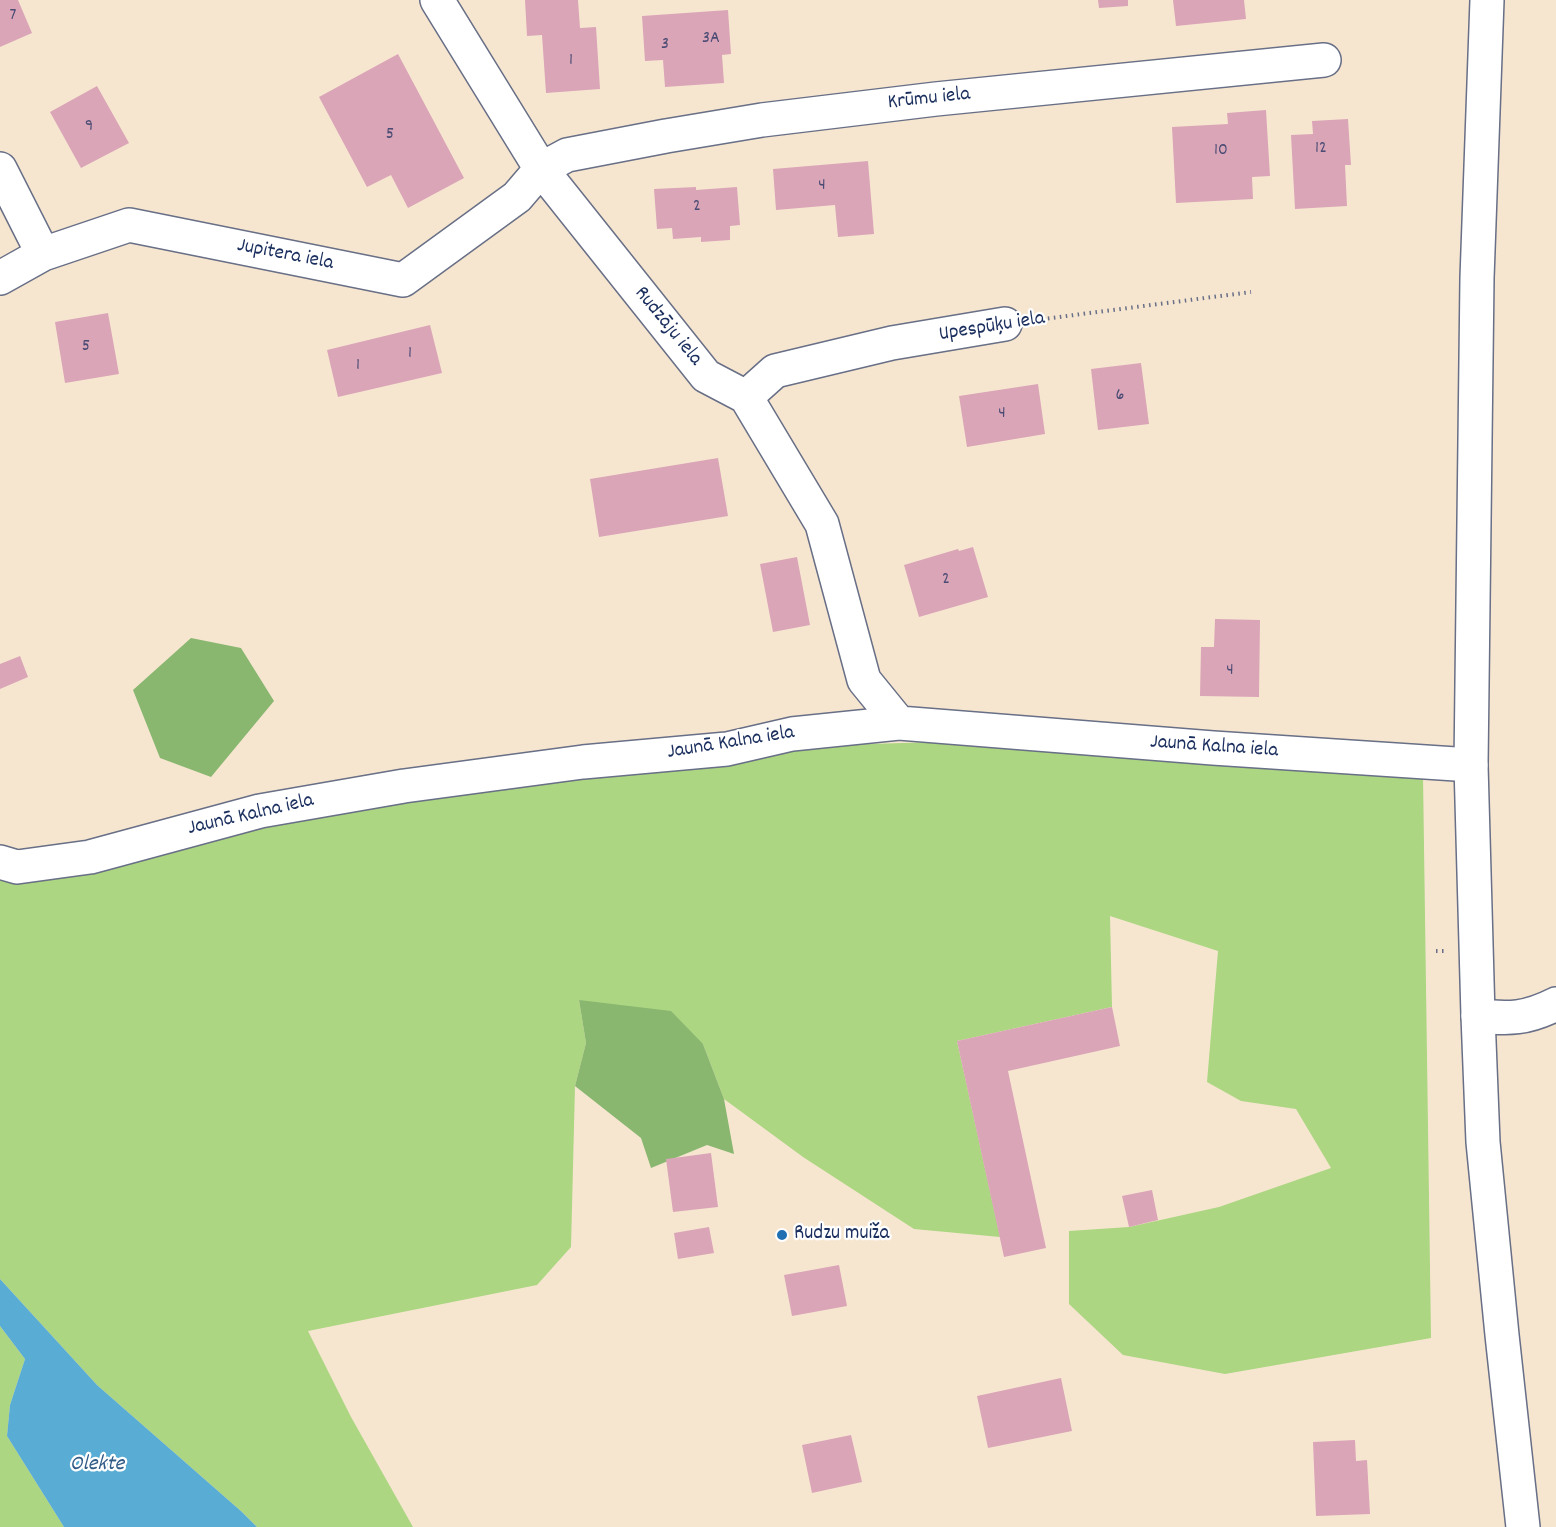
<!DOCTYPE html>
<html>
<head>
<meta charset="utf-8">
<style>
  body { margin:0 }
  canvas { display:block; background:#f6e6d0 }
</style>
</head>
<body>
<canvas width="1556" height="1527"></canvas>
<script>
const g = document.querySelector('canvas').getContext('2d');
g.lineJoin = 'round';
function fillPath(path, color) {
  g.fillStyle = color;
  g.fill(path, 'evenodd');
}
function strokePath(path, color, width, dash) {
  g.strokeStyle = color;
  g.lineWidth = width;
  g.lineCap = dash ? 'butt' : 'round';
  g.setLineDash(dash || []);
  g.stroke(path);
}
function drawText(font, color, halo, rows, align = 'center') {
  g.font = font + ' Dekko,sans-serif';
  g.lineWidth = 4.5;
  g.setLineDash([]);
  g.textBaseline = 'middle';
  g.strokeStyle = halo;
  g.fillStyle = color;
  for (const [text, x, y, turn = 0] of rows) {
    g.save();
    g.translate(x, y);
    g.rotate((+turn || 0) * Math.PI / 180);
    g.textAlign = isNaN(turn) ? turn : align;
    if (halo) g.strokeText(text, 0, 0);
    g.fillText(text, 0, 0);
    g.restore();
  }
}
const green = new Path2D(`
  M974 741 1423 775 1431 1338 1225 1374 1123 1355 1069 1304V1231L1129 1227 1219 1207 1331 1168 1296 1109 1241 1101 1207 1082 1218 951 1110 916 1112 1007 957 1041 1000 1237 914 1229 803 1157 724 1099 703 1044 579 1000 586 1043 575 1086 571 1247 537 1285 308 1331 351 1417 413 1527H257L242 1512 97 1385 0 1279V873L171 848 348 809 797 746Z
  M0 1326 25 1359 10 1405 7 1436 64 1527H0Z`);
const forest = new Path2D(`
  M191 638 241 648 274 701 211 777 160 758 133 690Z
  M579 1000 671 1011 703 1044 724 1099 734 1154 707 1145 651 1168 641 1138 575 1086 586 1043Z`);
const water = new Path2D(`
  M0 1279 97 1385 242 1512 257 1527H64L7 1436 10 1405 25 1359 0 1326Z`);
const building = new Path2D(`
  M0 0H18L32 33 0 47Z
  M525 0H578L580 28 596 27 600 89 546 93 542 35 527 36Z
  M1098 0H1128V6L1099 8Z
  M1173 0H1244L1246 19 1176 26Z
  M728 10 731 54 722 55 724 83 665 87 663 60 645 61 642 16Z
  M398 54 464 178 408 208 391 175 367 187 319 97Z
  M97 86 129 143 81 168 50 112Z
  M1266 110 1270 176 1252 177 1253 199 1176 203 1172 127 1228 124 1227 113Z
  M1348 119 1351 165H1345L1347 206 1295 209 1291 135 1313 134 1312 121Z
  M868 161 874 234 838 237 835 205 776 210 773 169Z
  M696 187V190L737 187 740 225 730 226V240L701 242V237L673 239 672 228 657 229 654 189Z
  M108 313 119 374 65 383 55 322Z
  M430 325 442 373 338 397 327 350Z
  M1141 363 1149 424 1098 430 1091 369Z
  M1038 384 1045 434 967 447 959 396Z
  M718 458 728 516 599 537 590 479Z
  M973 547 988 597 919 617 904 565 958 549 959 551Z
  M797 557 810 625 773 632 760 564Z
  M1215 619 1260 620 1259 697 1200 696 1201 647H1214Z
  M20 656 28 677 0 689V664Z
  M1112 1007 1120 1046 1008 1071 1046 1248 1004 1257 957 1041Z
  M711 1153 718 1207 673 1212 666 1159Z
  M1152 1190 1158 1220 1129 1227 1122 1196Z
  M709 1227 714 1253 678 1259 674 1233Z
  M839 1265 847 1306 792 1316 784 1275Z
  M1061 1378 1072 1431 988 1448 977 1396Z
  M851 1435 862 1482 812 1493 802 1445Z
  M1355 1440 1356 1461 1367 1460 1370 1514 1316 1516 1313 1442Z`);
const path = new Path2D(`
  M1036 320 1251 292
  M1436 951H1445`);
const street = new Path2D(`
  M437 0 541 169 706 376 746 397 822 524 864 680 899 723
  M0 169 43 254
  M0 278 43 254 129 225 403 280 517 197 541 169 567 155 666 136 762 120 936 99 1324 60
  M746 397 775 371 892 343 1005 324
  M0 862 17 867 90 857 260 811 404 786 583 762 727 749 792 734 899 723 1213 748 1471 765
  M1478 1016C1510 1019 1526 1019 1556 1004`);
const secondary = new Path2D(`
  M1487 0 1477 278 1471 765 1478 1016 1483 1142 1502 1335 1523 1527`);
const markers = [
  [782,1235,6,"#1f6fb2"]
];
const numberNames = [
  ["7",13,17],
  ["3A",711,40],
  ["3",665,46],
  ["1",571,62],
  ["9",89,128],
  ["5",390,136],
  ["12",1321,150],
  ["10",1221,152],
  ["4",822,187],
  ["2",697,208],
  ["5",86,348],
  ["1",410,355],
  ["1",358,367],
  ["6",1120,397],
  ["4",1002,415],
  ["2",946,581],
  ["4",1230,672]
];
const streetNames = [
  ["Krūmu iela",929,100,-6],
  ["Jupitera iela",285,256,11],
  ["Rudzāju iela",667,327,51],
  ["Upespūķu iela",992,328,-9],
  ["Jaunā Kalna iela",731,744,-9],
  ["Jaunā Kalna iela",1214,748,4],
  ["Jaunā Kalna iela",251,816,-13]
];
const poiNames = [
  ["Rudzu muiža",794,1235]
];
const waterNames = [
  ["Olekte",97,1466]
];
fillPath(green, '#acd682');
fillPath(forest, '#89b770');
fillPath(water, '#59acd4');
fillPath(building, '#dba5b8');
strokePath(street, '#686f86', 36);
strokePath(secondary, '#686f86', 36);
strokePath(path, '#686f86', 4, [1.5, 4.5]);
strokePath(street, '#fff', 33);
strokePath(secondary, '#fff', 33);
for (const [x, y, r, color] of markers) {
  const dot = new Path2D();
  dot.arc(x, y, r, 0, 2 * Math.PI);
  g.fillStyle = color;
  g.fill(dot);
  strokePath(dot, '#fff', 2);
}
drawText('18px', '#4b4c74', null, numberNames);
drawText('21px', '#1b2f5e', '#fff', streetNames);
drawText('21px', '#1b2f5e', '#fff', poiNames, 'left');
drawText('italic 22px', '#315b87', '#fff', waterNames);
</script>
</body>
</html>
